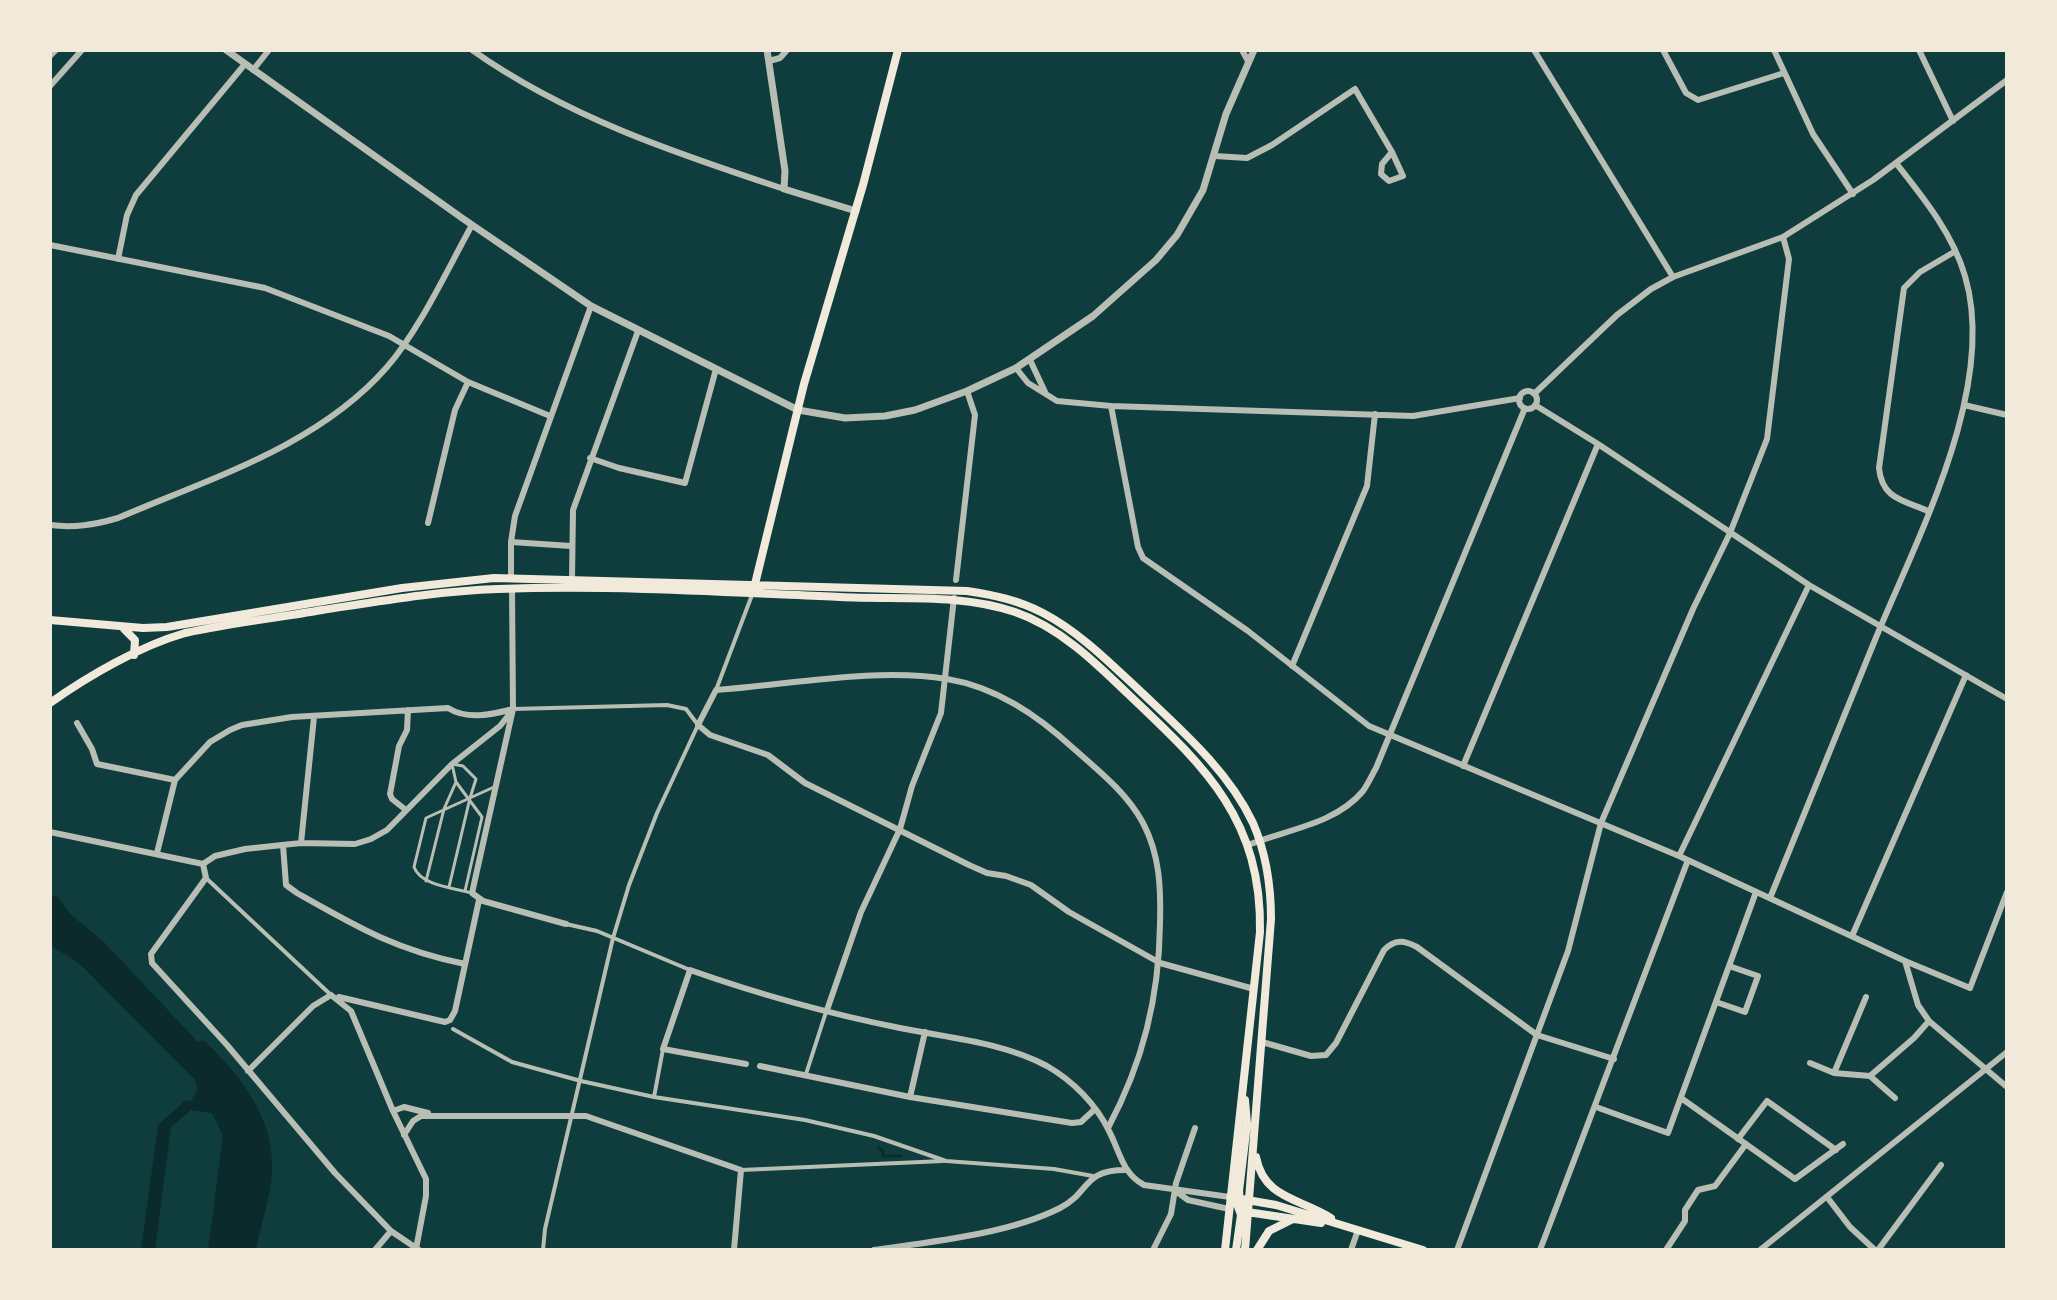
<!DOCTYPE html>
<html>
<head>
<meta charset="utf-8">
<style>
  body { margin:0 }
  #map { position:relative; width:2057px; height:1300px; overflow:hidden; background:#0f3d3e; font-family:"Sofia Sans Condensed",sans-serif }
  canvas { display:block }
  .frame { position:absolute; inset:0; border:52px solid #f1e9da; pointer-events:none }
</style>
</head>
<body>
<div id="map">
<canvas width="2057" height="1300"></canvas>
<div class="frame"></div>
</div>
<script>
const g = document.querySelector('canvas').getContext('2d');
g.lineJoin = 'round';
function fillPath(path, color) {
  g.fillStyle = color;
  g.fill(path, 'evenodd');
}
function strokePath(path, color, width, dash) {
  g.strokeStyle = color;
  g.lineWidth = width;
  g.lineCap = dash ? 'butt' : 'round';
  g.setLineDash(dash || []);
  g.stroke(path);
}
const water = new Path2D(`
  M50 896 58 897 70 914 103 941 197 1041H205C238 1074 272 1114 272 1164 273 1192 261 1222 256 1250H208L223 1135 212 1113 191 1110 171 1127 155 1250H141L158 1125 186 1100 191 1101 197 1090 195 1080 80 964 50 945Z`);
const stream = new Path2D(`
  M878 1148 883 1151V1156H901`);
const service = new Path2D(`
  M456 782 482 817 465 891
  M426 881 444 809 456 782 452 764 463 766 476 779 470 798 449 887
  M472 893C454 888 421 886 414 867L426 818 494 787`);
const pedestrian = new Path2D(`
  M716 690 752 595
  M513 709 667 705 686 709 698 725 657 813 629 885 613 938 545 1229 543 1250
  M206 878 331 995
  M566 924 597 931 690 970
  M453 1029 512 1062 581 1081 654 1097 805 1120 874 1136 946 1161 1054 1169 1093 1176
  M806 1074 826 1012
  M654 1097 663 1049
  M741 1170 943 1161`);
const minor = new Path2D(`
  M472 50C567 117 675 153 784 189
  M1242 50 1248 61
  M1534 50 1673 277
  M1663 50 1686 93 1698 100 1784 73
  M1774 50 1813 134 1853 194
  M1919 50 1953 121
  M50 56 56 50
  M769 61 780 58 787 50
  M253 70 269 50
  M50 86 82 50
  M1215 156 1247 158 1272 145 1355 89 1392 152 1382 164 1381 174 1389 181 1403 176 1392 152
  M50 245 265 288 389 336 468 382 550 416
  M118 259 127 215 136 195 245 64
  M1030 360 1045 392
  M1016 368 1028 383 1057 401 1111 406 1413 416 1520 398
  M1519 400a9 9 0 1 1 18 0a9 9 0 1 1-18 0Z
  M1534 394 1617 315 1651 289 1673 277 1783 237 1873 180 2007 80
  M1535 405 1598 444 1809 585 2007 699
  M1964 405 2007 415
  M1111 406 1138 547 1143 558 1248 631 1369 726 1679 856 1905 961 1918 1005 1929 1021 2007 1087
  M590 458 619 468 685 483 716 369
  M1928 511C1903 500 1882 499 1879 468L1904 288 1920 272 1954 252
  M428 523 455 410 468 382
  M50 525C74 528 94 525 118 518 211 478 318 446 387 367 420 329 447 270 472 225
  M511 542 571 546
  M511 578V542L515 516 591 306
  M572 578 573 510 638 331
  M956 580 975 415 967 391
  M512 589 513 709 472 893 483 901 566 924
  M1292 666 1367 486 1375 414
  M77 723 92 749 97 764 175 780
  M1463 766 1598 444
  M406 810 392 799 390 794 399 746 407 730 408 710
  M50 832 203 864
  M301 843 314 717
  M283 845 286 885 297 893C357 927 396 950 465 964
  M1248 845C1285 830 1336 824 1363 791 1368 784 1372 775 1376 768L1525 408
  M157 853 175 780 210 742 230 730 242 725 292 717 448 708C467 720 491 715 513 709
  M1679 856 1809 585
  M203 864 206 878 151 954 152 963 227 1045 335 1173 391 1231 419 1250
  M203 864 215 856 245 849 301 843 355 844 371 839 387 830 452 764 500 726 511 712
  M1770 898C1805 812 1840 726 1875 640 1917 538 1998 387 1965 276 1953 234 1923 197 1896 163
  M1852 936 1966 675
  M1905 961 1970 988 2007 892
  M1729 966 1756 892
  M331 995 351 1011 393 1111 426 1179V1196L416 1249
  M339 997 445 1022 450 1020 455 1011 479 900
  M827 1010 861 912 900 829 912 786 941 713 954 598
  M1262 1042 1311 1056 1326 1055 1336 1043 1384 950C1395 939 1404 940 1417 947L1537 1035 1614 1059
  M1810 1063 1834 1073 1870 1076 1895 1098
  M746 1064 663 1049 690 970C758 994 830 1014 900 1028 949 1038 1002 1042 1047 1066 1073 1081 1096 1104 1109 1131 1120 1152 1122 1173 1144 1185L1230 1197
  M760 1066 910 1097 1072 1123 1081 1122 1095 1109
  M248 1071 313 1006 331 995
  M1834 1073 1866 997
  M1870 1076 1914 1038 1929 1021
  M910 1097 925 1032
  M1681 1098 1795 1179 1843 1144
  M1596 1107 1668 1133C1688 1077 1709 1021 1729 966L1758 976 1745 1012 1716 1002
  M393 1111 404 1107 428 1113
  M1108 1128C1143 1062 1159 998 1160 924 1161 889 1160 855 1143 823 1127 793 1098 770 1073 748 1037 715 996 687 947 679 876 667 788 685 716 690L698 725 710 735 768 755 805 783 969 865 987 873 1006 876 1031 885 1069 912 1160 963 1254 989
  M404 1135 413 1121 421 1116H586L741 1170 734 1250
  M1738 1139 1767 1101 1836 1150
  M1177 1192 1188 1200 1229 1209
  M1827 1197 1850 1227 1875 1250
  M375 1250 391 1231
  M874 1250C930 1242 1009 1234 1060 1208 1090 1193 1082 1170 1125 1170
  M1153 1250 1171 1214 1176 1183 1195 1128
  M1351 1250 1358 1230
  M1457 1250 1568 951 1601 823 1693 609 1730 533 1767 439 1789 259 1783 237
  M1540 1250 1688 860
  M1666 1250 1685 1221V1210L1698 1190 1715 1186 1746 1144
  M1760 1250 2007 1052
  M1878 1250 1941 1165`);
const tertiary = new Path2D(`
  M226 50 462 218 591 306 798 410 845 418 885 416 915 410 967 391 1016 368 1093 316 1156 260 1177 235 1203 190 1226 114 1254 50
  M767 50 785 171 784 189 856 211`);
const secondary = new Path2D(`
  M754 588 804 384 863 185 898 50
  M50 620 143 628 167 627 402 588 494 578 967 591C994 595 1018 600 1043 613 1079 632 1108 661 1138 689 1180 729 1228 770 1253 823 1266 853 1271 886 1271 919L1245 1250
  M124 629 135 640 134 655
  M50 703C88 676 140 646 185 633 230 623 277 618 322 610 381 601 439 591 498 589 611 585 727 592 840 597 897 600 960 593 1015 612 1059 627 1095 662 1127 693 1204 766 1262 818 1260 932L1225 1250
  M1245 1100 1247 1124 1239 1191 1240 1202 1249 1212
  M1256 1157C1264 1199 1300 1198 1331 1218
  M1230 1197 1276 1205 1423 1250
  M1247 1212 1321 1223
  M1236 1250 1241 1215 1237 1204
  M1257 1250 1269 1231 1291 1220`);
fillPath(water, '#0a2a2b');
strokePath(stream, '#0a2a2b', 3);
strokePath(service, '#b8beb3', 3);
strokePath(pedestrian, '#b8beb3', 4);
strokePath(minor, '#b8beb3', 6);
strokePath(tertiary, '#b8beb3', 7);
strokePath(secondary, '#f1e9da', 8);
</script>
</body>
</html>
